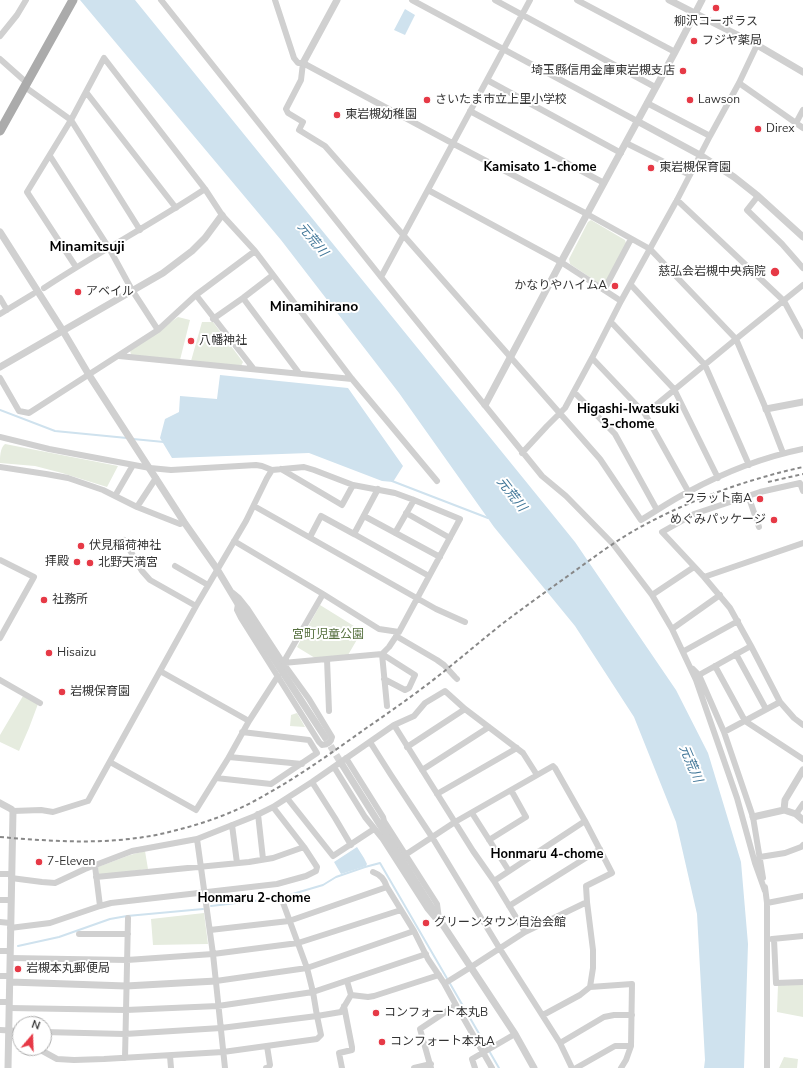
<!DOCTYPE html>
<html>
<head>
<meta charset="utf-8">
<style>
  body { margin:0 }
  #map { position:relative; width:803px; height:1068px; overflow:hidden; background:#fff; font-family:"Nunito Sans",sans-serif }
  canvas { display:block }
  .north { position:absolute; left:12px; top:1016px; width:40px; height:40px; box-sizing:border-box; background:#fff; border:1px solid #adadad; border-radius:50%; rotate:19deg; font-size:11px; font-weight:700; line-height:16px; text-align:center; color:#333 }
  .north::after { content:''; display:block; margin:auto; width:14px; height:18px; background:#e63946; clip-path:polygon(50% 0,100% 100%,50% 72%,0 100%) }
</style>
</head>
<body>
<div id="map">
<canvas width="803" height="1068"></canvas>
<div class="north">N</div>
</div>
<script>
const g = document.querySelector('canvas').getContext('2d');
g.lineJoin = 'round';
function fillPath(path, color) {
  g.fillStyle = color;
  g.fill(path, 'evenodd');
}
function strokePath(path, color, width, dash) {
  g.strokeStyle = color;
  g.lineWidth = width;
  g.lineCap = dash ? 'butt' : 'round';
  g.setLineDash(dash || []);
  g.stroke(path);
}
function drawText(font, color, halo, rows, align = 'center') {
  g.font = font + ' "Nunito Sans","Noto Sans JP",sans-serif';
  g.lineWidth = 4;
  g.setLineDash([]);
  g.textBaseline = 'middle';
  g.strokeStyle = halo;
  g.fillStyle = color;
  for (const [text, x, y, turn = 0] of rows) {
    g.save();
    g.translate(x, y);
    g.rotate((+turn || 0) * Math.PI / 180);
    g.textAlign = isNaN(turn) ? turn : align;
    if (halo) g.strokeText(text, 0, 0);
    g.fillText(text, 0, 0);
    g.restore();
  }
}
const green = new Path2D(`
  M591 220 625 240 626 243 605 285 603 286 570 264 569 259 588 222Z
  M178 317 190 320 180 360 131 355 130 350Z
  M202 322H213L243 362 241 366 191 361Z
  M5 444 118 466 107 487 62 473 35 466 0 463C0 457 0 448 5 444Z
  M320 605 362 631 348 655 315 658 297 647Z
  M23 696 38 704 29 728 19 751 0 742V735Z
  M297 713 305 727 290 726 291 715Z
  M145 851 148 869 99 875 98 867 130 855Z
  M204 913 208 944 153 945 151 919Z
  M803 984V1017L777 1012 778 985Z
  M784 1057 798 1059 797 1068H779Z`);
const water = new Path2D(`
  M80 0H135L575 542 676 690 708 753 741 862 748 944 744 1068H704L705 1060 697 914 676 822 634 717 575 626 494 527 399 393 281 240Z
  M405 9 415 15 405 35 394 30Z
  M220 375 348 388 403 466 393 482 382 481 309 453 172 458 160 438 165 419 179 412 180 396 217 399Z
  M357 847 364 858 367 864 366 866 341 874 334 862Z`);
const stream = new Path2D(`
  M0 410 55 431 127 438
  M133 439 164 442
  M392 481 488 518
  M211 906 279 898 323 885 336 877 365 867 380 863 499 1068
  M18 946 59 937 110 919 127 916 203 909`);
const tertiaryTunnel = new Path2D(`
  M325 737 343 766`);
const minor = new Path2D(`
  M161 0 381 277 542 476 566 496 613 544 652 595 672 629 696 680 737 798 755 863 765 891
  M275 0 294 58 298 63H303L452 143 587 214 650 249 736 339 766 409 783 453
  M412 0 637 121
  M495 0 655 87
  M577 0 675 52
  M0 36 17 15 26 0
  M0 59 27 83
  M303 63 301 80 286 109 288 113 303 122 299 130 325 146 600 459 641 520C656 511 672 500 688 492 723 473 764 457 803 449
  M487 80 621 153
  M739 83 803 128
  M25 87 71 120 140 230
  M86 92 176 208
  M647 103 710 136
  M470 111 604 183
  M796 123 803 110
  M626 143 690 175
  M50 156 109 248 132 290 158 330
  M428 190 561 262 621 301
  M758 196 747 210 782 244 803 268
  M677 200 784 301 803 336
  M76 267 27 192 71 120 104 58 205 189 222 215 255 251 352 379 437 481
  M381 277 530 0
  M631 285 705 365 749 465
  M44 288C97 253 152 224 205 189
  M604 290 631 239
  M196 295 253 368
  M0 298 7 310
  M243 298 299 373
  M0 314 33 294
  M213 319 243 298 273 275
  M611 322 674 389 718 478
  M119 356 352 379
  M592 358 645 414 688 491
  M0 378 19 411 29 413 158 330 196 295 255 251
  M574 392 615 434 657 510
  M645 414 736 339 803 285
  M0 437 49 449 150 468 171 470 256 465 262 466 272 470 304 467 314 470 353 485 395 493 414 500 460 519 399 632 389 647 382 654 283 663
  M522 453 547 426 565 408 592 358 621 301 677 200 710 136 739 83 757 45
  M0 467 46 474 68 478 103 490 137 507 180 524 184 522
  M281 469 342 505 353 485
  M803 491 800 483 760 492 694 514 662 532 704 577 730 608 751 646 780 702 794 718 803 725
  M748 495 759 527
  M115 496 133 465
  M254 506 436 609 465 622
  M137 507 156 478
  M406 513 450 538
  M364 516 440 557
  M395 533 414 500
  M354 534 429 576
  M310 537 321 516 354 534 378 489
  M124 540 142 571 150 580 196 606
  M234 541 323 594 379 629 399 632
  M0 560 34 577 0 638
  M175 566 208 585
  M704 577 803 543
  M233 593 239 598 247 608 283 663 309 699 332 737C331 743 328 745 322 745L319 742 241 618 237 610 238 604
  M652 595 694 567
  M672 629 720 595
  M396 636 437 660 444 665 455 677 457 679
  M684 651 738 621
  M382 654 415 675 409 688 405 690 384 679
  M382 654 387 706
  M736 654 766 709
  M327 659 329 711
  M283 663 323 594
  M715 666 745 721 803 759
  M693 669 699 675 724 732 753 817 763 878
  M160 671 249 721
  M699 675 751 646
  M0 680 40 703
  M394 725 473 851 494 881 525 932
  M724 732 780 702
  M370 742 391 775 432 837 500 949 560 1043 572 1068
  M407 747 465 709
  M229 757 302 764
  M346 758 383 817 384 821 437 904 439 919
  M110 762 196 810 229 757 249 721 278 676
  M334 767 365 817 382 838 427 908 437 920
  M422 770 489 727
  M216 778 271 784 317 753 309 740 242 732
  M312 782 335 818 351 845
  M437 794 517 748
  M287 798 333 856 374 829
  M13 811 41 810 53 812 88 801 196 606 246 521 267 478 272 470
  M472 813 509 871
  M258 814 263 859
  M796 814 803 804
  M232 825 237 863
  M197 839 213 954 225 1068
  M489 840 526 817 511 790
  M405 855 455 822 553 766 555 768 585 821 612 873 586 886 587 902 525 932 471 967 447 982
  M760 857 785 853 801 847 803 845
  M95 866 100 906
  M373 872C381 875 384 879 387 887
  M0 874H11
  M96 877 249 862 273 858 304 847
  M11 878 42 882 55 883 85 869 132 851 197 839 255 816 273 807 312 782 394 725 414 716 425 703 445 691 465 709 523 753 537 775
  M494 881 585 821
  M765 887 767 903V1068
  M0 900H11
  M587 902 593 950V968L590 987
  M767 903 803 896
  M509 906 600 849
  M0 922 10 923
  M10 928 50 923 100 906 111 903 277 884 306 876 316 871 317 867 304 847 273 807
  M210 930 289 921 387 887 414 931 428 959 444 983 456 1005 420 1029 431 1068
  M79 934H128
  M772 939 803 936
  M774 939 776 983 803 982
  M0 951H10
  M10 958 127 960 213 954 298 943 401 910
  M0 976H10
  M216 981 307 968 414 931
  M347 981 351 995
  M0 1002H9
  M456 1005 492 1068
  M9 1008 126 1010 218 1006 313 992 426 954
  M543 1015 580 995 590 987 632 984 631 1046 626 1060 621 1068
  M0 1030 20 1031
  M14 1031 17 1037 20 1039
  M44 1032 125 1034 221 1028 317 1016 313 992 307 968 282 900
  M560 1043 604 1017 614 1015H632
  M37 1048 57 1059 74 1060 104 1059 223 1052 317 1039 321 1035 317 1016 341 1012 351 995 368 997 374 996 439 975
  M170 1056 171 1068
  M125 1058 128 918
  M266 1068H268L270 1065 267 1046
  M342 1068 339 1053 352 1050V1047L344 1006
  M414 1068 431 1064
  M475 1068 472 1059 515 1034
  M576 1068 615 1046H631`);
const tertiary = new Path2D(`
  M669 0 757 45 803 72
  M303 63 337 0
  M637 121 700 155 734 177 758 196 803 237
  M0 232 63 331 89 375 184 522 217 569 238 604 325 737
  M0 367 163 273 192 251 205 238 222 215
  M485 405 561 262 675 52 702 0
  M766 409 803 402
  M343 766 439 919 515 1034 534 1068
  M0 803 11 809 13 811 8 1068
  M784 810 785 800 803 770
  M753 817 784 810 796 814 803 820
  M10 982 126 986 216 981`);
const primary = new Path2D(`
  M0 131 73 0`);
const rail = new Path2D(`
  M768 482 803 474
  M0 837C59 842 119 846 177 830 205 823 233 813 258 799 295 779 330 754 365 729 391 711 417 693 442 673 462 657 482 640 502 624 523 608 544 593 565 578 589 561 612 543 637 529 689 500 745 480 803 467`);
const markers = [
  [716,8,4,"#e63946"],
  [694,41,4,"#e63946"],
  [683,71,4,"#e63946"],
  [427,100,4,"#e63946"],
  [690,100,4,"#e63946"],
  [337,115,4,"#e63946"],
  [758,129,4,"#e63946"],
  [651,168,4,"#e63946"],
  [775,272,5,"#e63946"],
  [615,286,4,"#e63946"],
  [78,292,4,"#e63946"],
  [191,341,4,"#e63946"],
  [760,499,4,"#e63946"],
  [774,520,4,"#e63946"],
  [81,546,4,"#e63946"],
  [77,562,4,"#e63946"],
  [90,563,4,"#e63946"],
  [44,600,4,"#e63946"],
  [49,653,4,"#e63946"],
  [62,692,4,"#e63946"],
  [39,862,4,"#e63946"],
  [426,923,4,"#e63946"],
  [18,969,4,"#e63946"],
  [376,1013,4,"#e63946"],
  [382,1042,4,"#e63946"]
];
const poiNames = [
  ["柳沢コーポラス",716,22,"center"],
  ["フジヤ薬局",702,41],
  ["埼玉縣信用金庫東岩槻支店",675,71,"right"],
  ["さいたま市立上里小学校",435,100],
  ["Lawson",698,100],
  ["東岩槻幼稚園",345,115],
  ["Direx",766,129],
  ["東岩槻保育園",659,168],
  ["慈弘会岩槻中央病院",766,272,"right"],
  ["かなりやハイムA",607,286,"right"],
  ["アベイル",86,292],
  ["八幡神社",199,341],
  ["フラット南A",752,499,"right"],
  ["めぐみパッケージ",766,520,"right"],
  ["伏見稲荷神社",89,546],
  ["拝殿",69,562,"right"],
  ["北野天満宮",98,563],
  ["社務所",52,600],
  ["Hisaizu",57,653],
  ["岩槻保育園",70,692],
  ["7-Eleven",47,862],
  ["グリーンタウン自治会館",434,923],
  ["岩槻本丸郵便局",26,969],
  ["コンフォート本丸B",384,1013],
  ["コンフォート本丸A",390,1042]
];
const parkNames = [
  ["宮町児童公園",328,635]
];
const neighbourhoodNames = [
  ["Kamisato 1-chome",540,168],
  ["Higashi-Iwatsuki",628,410],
  ["3-chome",628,425],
  ["Honmaru 4-chome",547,855],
  ["Honmaru 2-chome",254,899]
];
const waterNames = [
  ["元荒川",312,240,51],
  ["元荒川",511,495,52],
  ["元荒川",690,764,67]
];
const quarterNames = [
  ["Minamitsuji",87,248],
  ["Minamihirano",314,308]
];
fillPath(green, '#e6ecdf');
fillPath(water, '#cfe2ee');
strokePath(stream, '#cfe2ee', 2);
strokePath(tertiaryTunnel, '#d6d6d6', 7, [7, 3.5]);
strokePath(minor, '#d0d0d0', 6);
strokePath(tertiary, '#d0d0d0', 7);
strokePath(primary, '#ababab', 9);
strokePath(rail, '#888', 2, [4, 3]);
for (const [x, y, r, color] of markers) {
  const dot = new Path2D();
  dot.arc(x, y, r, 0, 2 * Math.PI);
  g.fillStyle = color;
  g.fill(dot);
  strokePath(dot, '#fff', 1.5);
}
drawText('12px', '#333', '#fff', poiNames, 'left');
drawText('12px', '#56703f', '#fff', parkNames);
drawText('bold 13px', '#000', '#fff', neighbourhoodNames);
drawText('italic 13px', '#3f7597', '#fff', waterNames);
drawText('bold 14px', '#000', '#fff', quarterNames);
</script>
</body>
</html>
